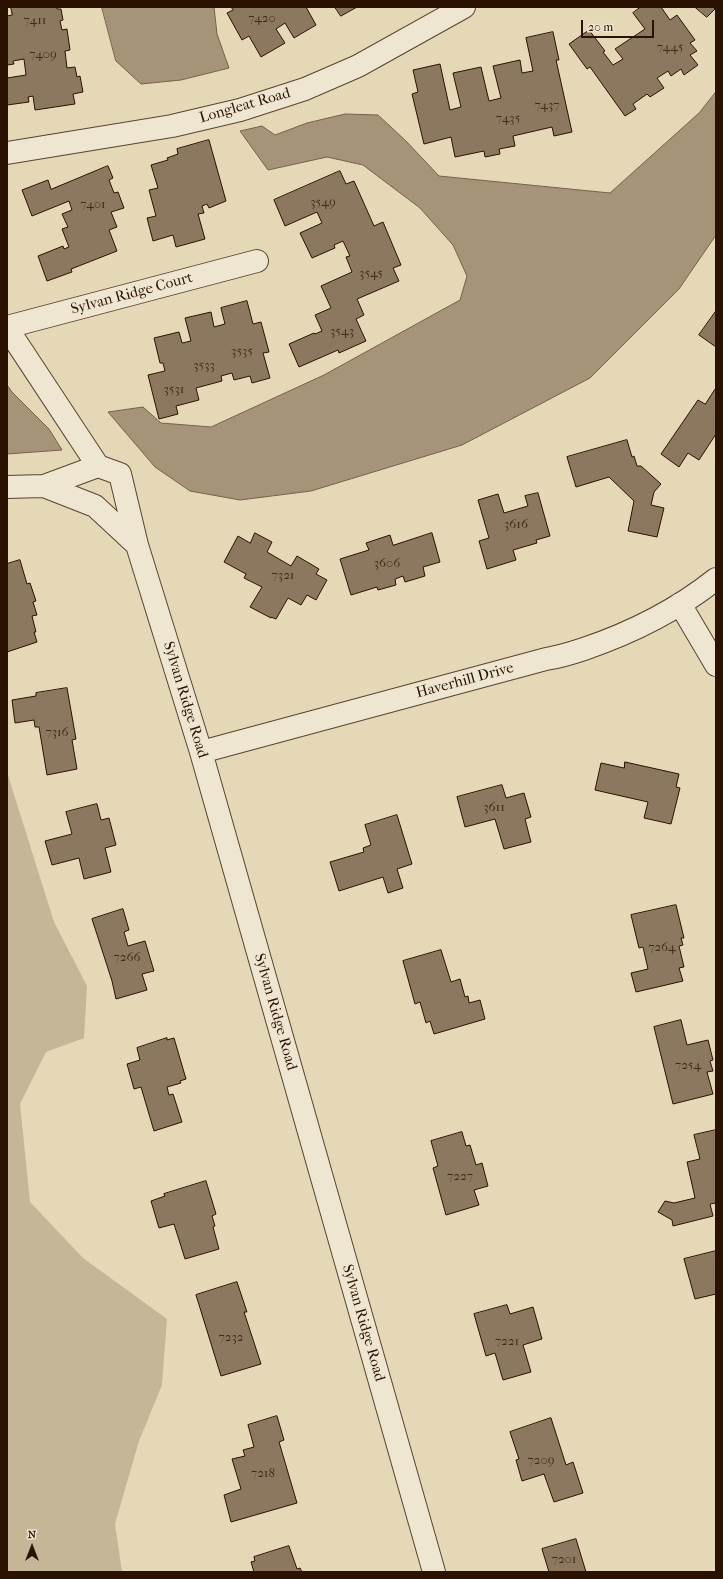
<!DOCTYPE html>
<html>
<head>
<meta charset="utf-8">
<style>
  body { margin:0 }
  #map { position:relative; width:723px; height:1579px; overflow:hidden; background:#e5d8b7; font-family:"IM FELL French Canon",serif }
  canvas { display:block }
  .frame { position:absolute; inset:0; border:8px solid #2b1100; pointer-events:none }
  .north { position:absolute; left:12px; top:1527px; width:40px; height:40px; -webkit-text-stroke:3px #eee6d0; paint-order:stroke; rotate:0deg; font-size:11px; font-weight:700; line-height:16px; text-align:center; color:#2b1100 }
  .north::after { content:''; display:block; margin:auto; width:14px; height:18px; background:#2b1100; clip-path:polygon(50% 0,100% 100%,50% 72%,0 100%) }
  .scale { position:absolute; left:581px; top:20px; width:73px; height:18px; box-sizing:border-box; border:2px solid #2b1100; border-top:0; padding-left:5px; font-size:12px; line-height:14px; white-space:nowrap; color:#2b1100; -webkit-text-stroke:3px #eee6d0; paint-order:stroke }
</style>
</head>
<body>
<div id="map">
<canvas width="723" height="1579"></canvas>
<div class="frame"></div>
<div class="north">N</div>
<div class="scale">20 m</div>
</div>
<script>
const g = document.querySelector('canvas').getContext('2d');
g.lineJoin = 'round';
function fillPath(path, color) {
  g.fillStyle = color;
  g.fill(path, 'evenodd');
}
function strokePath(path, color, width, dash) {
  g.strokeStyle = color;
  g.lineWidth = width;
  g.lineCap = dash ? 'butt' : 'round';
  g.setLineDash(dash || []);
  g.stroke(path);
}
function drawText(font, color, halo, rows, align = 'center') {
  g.font = font + ' "IM FELL French Canon",serif';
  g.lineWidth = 3;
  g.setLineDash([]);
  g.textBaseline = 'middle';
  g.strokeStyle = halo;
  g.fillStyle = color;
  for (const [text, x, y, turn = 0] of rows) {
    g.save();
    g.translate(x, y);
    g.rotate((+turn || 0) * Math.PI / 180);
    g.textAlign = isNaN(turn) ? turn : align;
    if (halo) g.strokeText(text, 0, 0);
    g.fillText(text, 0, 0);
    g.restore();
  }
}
const green = new Path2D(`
  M7 772 54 922 87 986 84 1038 46 1052 20 1104 30 1202 83 1258 167 1319 162 1385 139 1441 115 1524 122 1572H7Z`);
const water = new Path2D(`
  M102 7H214L217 34 229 68 181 80 141 84 116 61Z
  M716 92V235L679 289 590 378 462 445 311 491 240 500 190 491 155 467 108 412 143 407 161 423 211 427 324 375 460 300 467 276 453 245 420 208 363 165 327 157 268 170 240 131 262 126 275 135 307 123 345 114 378 115 406 141 439 176 610 193 699 113Z
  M7 385 12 392 49 429 62 450 7 454Z`);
const building = new Path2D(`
  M11 7H56L57 9H61L63 20 60 21 62 30 67 29 70 50 65 51 67 68 75 67 77 77 80 76 83 92 73 94 75 104 35 110 33 96 28 97 29 102 7 105V78L26 75 24 59 13 61 14 64 7 65V15V16L12 15Z
  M231 7H306L316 25 294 38 285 23 276 29 285 43 261 57 249 36 242 40 227 13 233 10Z
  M335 7H357L341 16Z
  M641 7H661L670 20 677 15 695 40 690 43 697 51 690 55 698 65 684 75 681 69 671 76 668 71 657 78 664 88 650 97 647 94 633 104 636 109 625 116 590 67 587 69 569 44 589 30 605 51 603 52 613 65 623 59 615 49 645 29 633 13Z
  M695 7H713L715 9 707 17Z
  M553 32 559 60H556L572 132 554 136 552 127 513 136 515 146 499 149 500 154 485 157 484 151 455 157 451 137 424 144 412 94 418 92 413 70 440 64 450 110 461 107 453 73 481 67 489 101 501 98 493 66 520 60 522 73 533 71 526 38Z
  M209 140 226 201 209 208 207 204 202 206 204 213 198 214 205 239 176 247 173 235 153 241 147 218 156 216 149 190 158 188 151 165 168 160 167 158 178 154 177 149Z
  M108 166 113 178 109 180 114 193 118 192 124 208 111 212 117 227 109 230 117 251 71 269 72 272 47 281 38 256 63 246 64 249 69 247 62 229 68 227 62 214 72 210 69 201 32 216 22 190 48 180 51 189Z
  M340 171 346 184 354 181 374 226 383 222 401 265 393 268 399 281 357 299 364 315 356 319 366 341 339 353 338 350 299 367 289 344 314 333 315 334 322 331 315 315 331 308 321 286 352 272 346 257 350 256 343 241 334 245 335 248 312 258 300 233 322 223 317 212 285 226 274 200Z
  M247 301 253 324 261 322 269 352 263 353 270 378 252 383 250 376 234 380 232 373 221 376 222 381 196 388 199 400 176 406 178 414 159 419 148 375 165 371 163 363H160L154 338 179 332 182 343 191 341 185 318 211 312 214 327 225 324 221 308Z
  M716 311V347L699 335Z
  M716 388V434L699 460 688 453 679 467 661 454 698 400 705 404Z
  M627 440 632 457 634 456 637 466H641L661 484 654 492 651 505 664 508 657 537 628 531 634 501 609 477 576 487 567 457Z
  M538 493 550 536 536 540 537 543 513 550 516 560 487 569 479 541 489 538 478 500 498 494 504 513 528 506 525 496Z
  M255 533 272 542 267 552 291 566 297 556 319 569 316 574 327 580 316 600 307 595 301 605 288 598 276 619 271 617V618L250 607 262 587 244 578 246 574 224 562 238 536 250 543Z
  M432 533 440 562 423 567 425 576 405 582 403 576 395 579 396 585 378 590 377 587 351 595 340 559 369 550 366 543 390 535 393 545Z
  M20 560 27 584 30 583 36 601 33 602 37 615 32 616 36 632H34L37 642 7 652V564Z
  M67 688 76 739 72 740 77 769 47 775 39 727H35L34 720 15 723 12 700 36 696V693Z
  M625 762 679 774 676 787 680 788 671 824 644 818 648 802 595 790 601 763 624 768Z
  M502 785 506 798 524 793 531 817 525 819 531 842 504 849 495 819 465 827 457 797Z
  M97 804 101 820 109 818 116 845 105 848 111 872 84 879 79 858 52 865 45 841 72 834 66 812Z
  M397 815 412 864 397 869 403 888 388 893 383 877 339 891 330 862 364 852 363 848 371 845 365 825Z
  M676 905 684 938H681L683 945 679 946 684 967 679 968 683 981 636 992 631 973 648 969 643 947 639 948 631 915Z
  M123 909 129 930 124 932 128 946 145 941 154 971 142 974 147 990 116 999 112 981 92 919Z
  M441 950 451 982 460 979 465 997 468 996 469 1003 480 1000 485 1019 434 1034 430 1021 426 1023 420 1002 415 1004 403 961Z
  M681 1020 687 1045 708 1040 713 1060 710 1061 713 1071 707 1072 713 1094 673 1104 654 1027Z
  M167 1038V1040L174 1038 186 1079 180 1081 181 1083 167 1087 169 1095 173 1094 182 1122 154 1131 141 1087 134 1089 127 1064 140 1060 137 1048Z
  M716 1130V1203L710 1204 713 1216 673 1226 672 1220 658 1212 665 1201 674 1203 695 1198 687 1162 700 1159 694 1135Z
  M462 1132 466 1146 470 1145 476 1165 482 1163 488 1186 474 1190 479 1205 446 1215 433 1168 438 1166 431 1141Z
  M206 1181 216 1214 212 1216 215 1226 213 1227 219 1249 185 1259 174 1224 159 1228 151 1201 165 1196 164 1194Z
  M716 1251V1294L695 1299 684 1259Z
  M237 1282 247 1312H244L261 1364 221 1376 196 1295Z
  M507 1305 510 1314 533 1307 542 1339 523 1345 531 1372 503 1380 495 1353 486 1356 474 1314Z
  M277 1416 284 1440 279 1442 297 1503 231 1522 224 1495 241 1489 232 1459 245 1456 243 1450 254 1447 248 1425Z
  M551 1418 566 1465 573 1462 583 1493 554 1502 544 1474 522 1481 516 1460 519 1459 510 1432Z
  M576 1539 586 1572H549L542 1549Z
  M289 1546 297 1569 300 1568 302 1572H254L251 1562 255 1561 254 1557Z`);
const street = new Path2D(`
  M7 153 172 126 240 110 305 89 358 66 464 7
  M7 327 257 261
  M7 328 98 466
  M44 486 98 466 120 474 137 545 201 752 434 1572
  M7 487 44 486 95 506 137 545
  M680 604 716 665
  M201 752 546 659C559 657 572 653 584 649 631 633 677 610 716 579`);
const numberNames = [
  ["7420",262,19],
  ["7411",35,21],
  ["7445",670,48],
  ["7409",43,55],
  ["7437",547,106],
  ["7435",508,119],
  ["3549",323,203],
  ["7401",93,205],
  ["3545",371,274],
  ["3543",342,332],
  ["3535",242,352],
  ["3533",204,366],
  ["3531",174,390],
  ["3616",516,525],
  ["3606",387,564],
  ["7321",283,576],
  ["7316",57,733],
  ["3611",494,808],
  ["7264",662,948],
  ["7266",127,958],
  ["7254",688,1066],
  ["7227",460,1177],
  ["7232",231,1338],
  ["7221",507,1342],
  ["7209",541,1461],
  ["7218",263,1474],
  ["7201",564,1560]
];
const streetNames = [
  ["Longleat Road",245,106,-16],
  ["Sylvan Ridge Court",132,294,-15],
  ["Haverhill Drive",465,681,-15],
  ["Sylvan Ridge Road",185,700,73],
  ["Sylvan Ridge Road",275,1012,74],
  ["Sylvan Ridge Road",363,1323,74]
];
fillPath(green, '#c5b698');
fillPath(water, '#a69479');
strokePath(water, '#756049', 1);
fillPath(building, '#8c785f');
strokePath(building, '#2b1100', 1);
strokePath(street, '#5a432e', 24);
strokePath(street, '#eee6d0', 22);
drawText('13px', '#432b18', null, numberNames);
drawText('15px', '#2b1100', '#eee6d0', streetNames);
</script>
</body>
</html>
